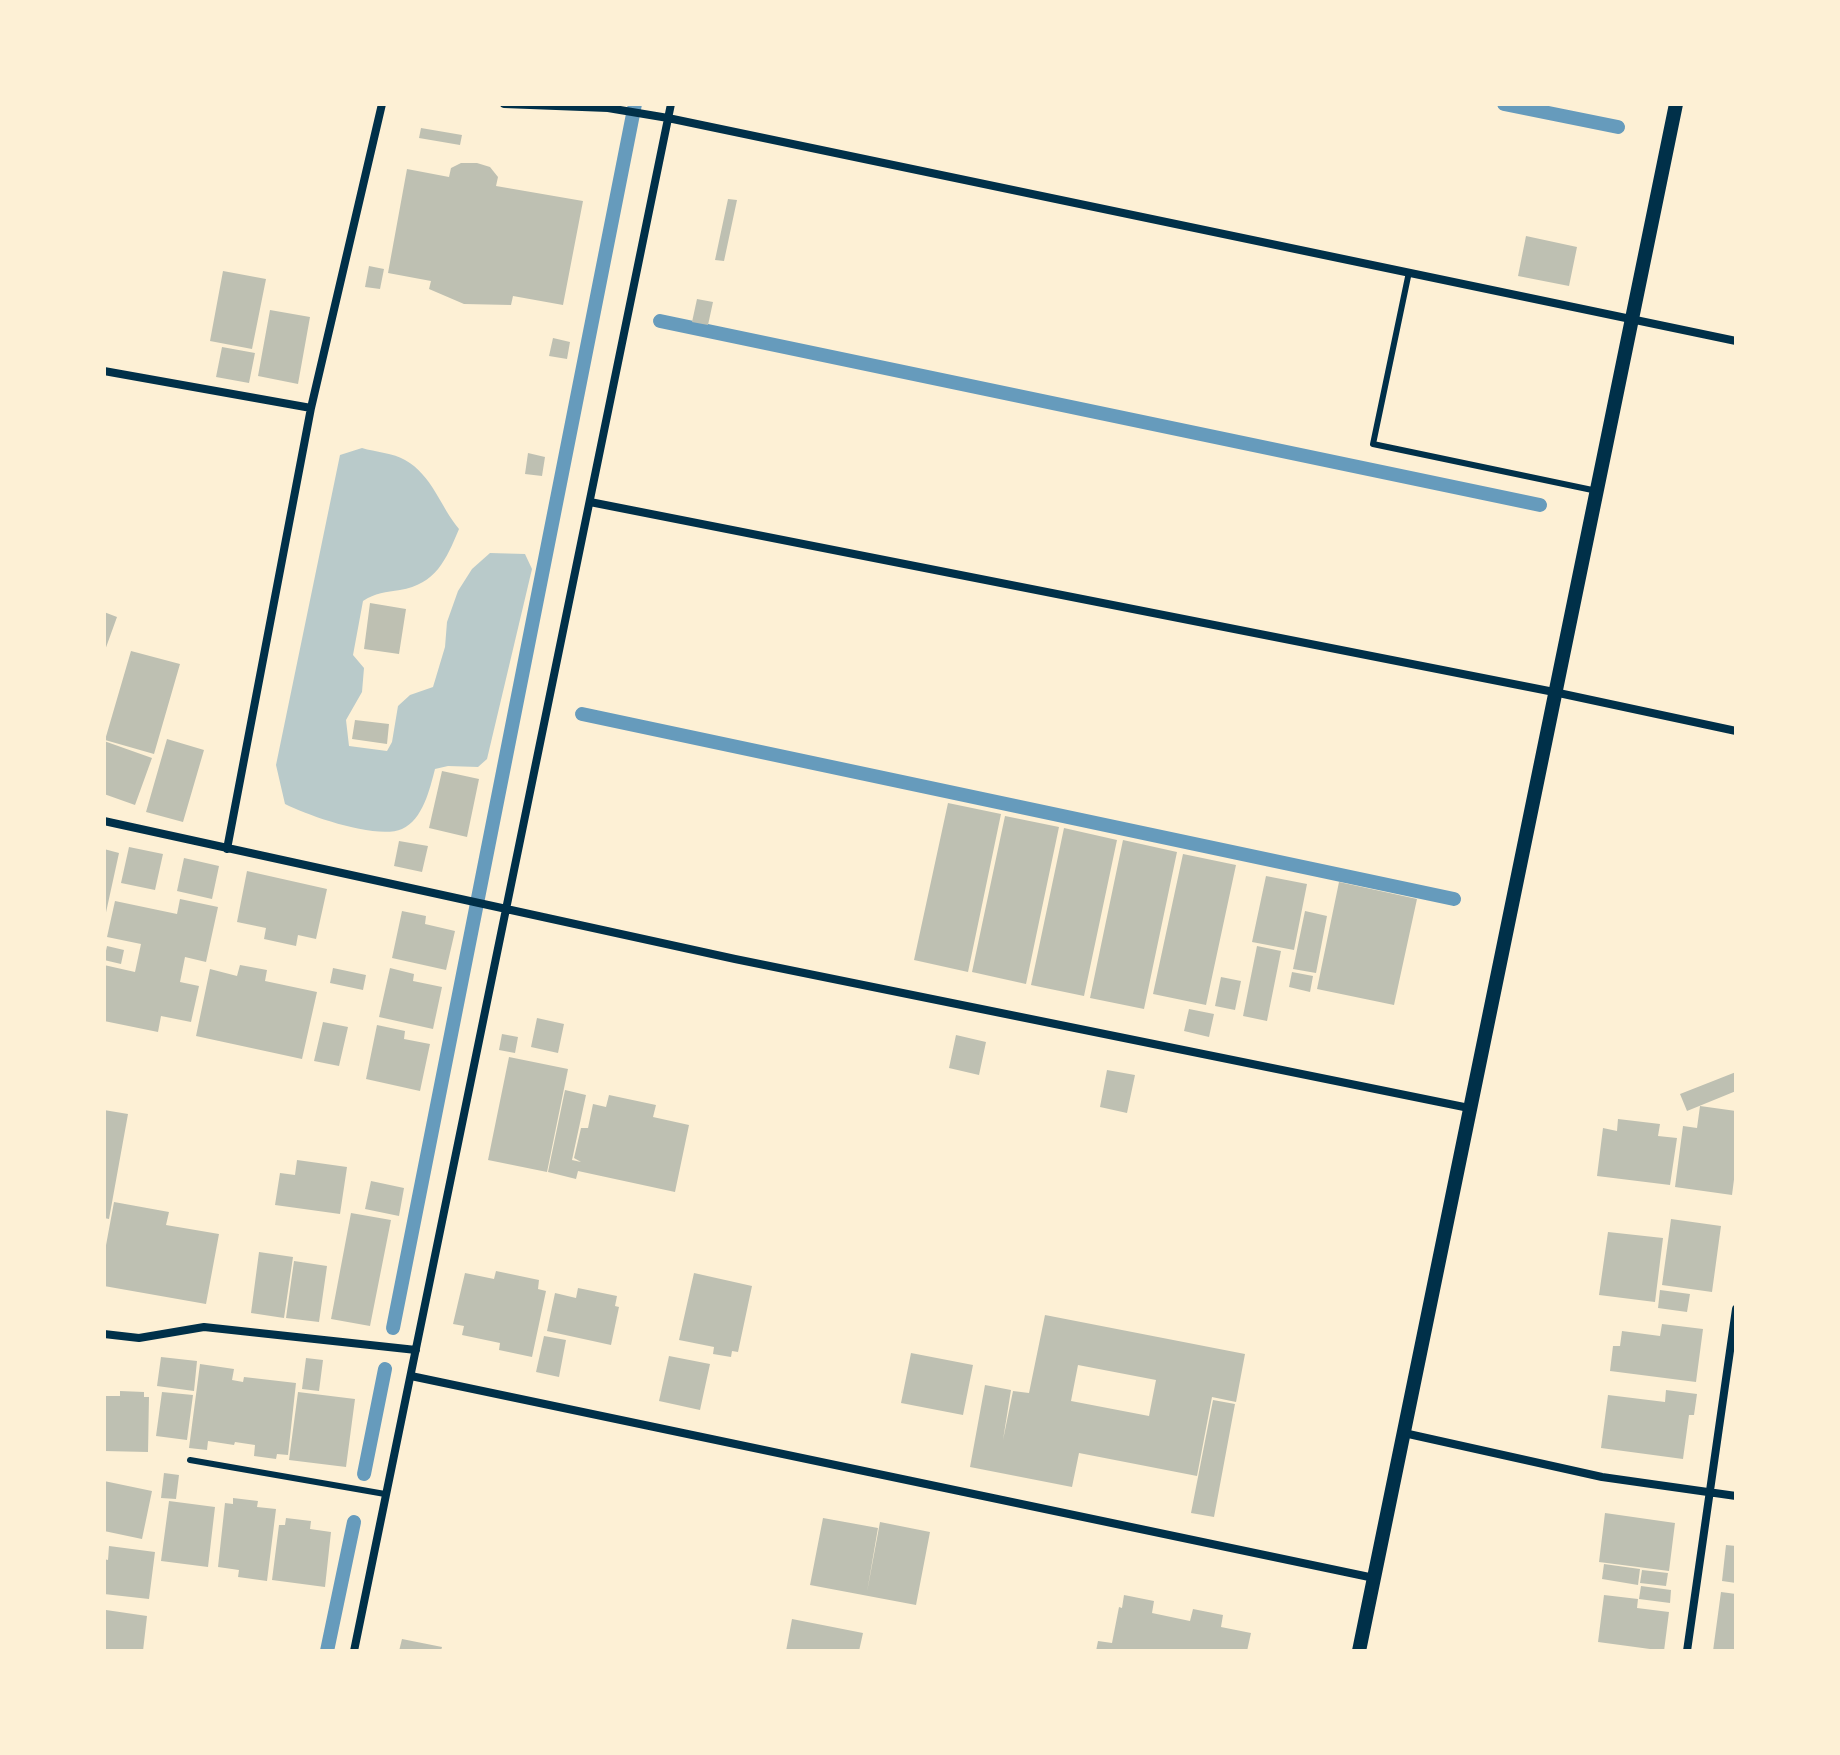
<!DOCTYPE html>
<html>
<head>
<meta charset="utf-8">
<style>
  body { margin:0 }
  #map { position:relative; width:1840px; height:1755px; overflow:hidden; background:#fdf0d5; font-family:"DejaVu Sans",sans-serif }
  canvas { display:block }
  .frame { position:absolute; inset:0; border:106px solid #fdf0d5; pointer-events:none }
</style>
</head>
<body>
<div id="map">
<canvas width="1840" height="1755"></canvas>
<div class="frame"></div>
</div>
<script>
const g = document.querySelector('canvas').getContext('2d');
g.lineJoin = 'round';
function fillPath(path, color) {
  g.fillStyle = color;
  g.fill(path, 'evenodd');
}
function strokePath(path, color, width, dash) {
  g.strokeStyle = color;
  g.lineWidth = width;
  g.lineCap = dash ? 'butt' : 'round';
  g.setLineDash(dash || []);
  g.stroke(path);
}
const green = new Path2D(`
  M362 448C375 452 394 453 405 460 432 475 440 506 459 529 446 560 436 584 400 590 386 592 375 593 363 601L353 655 364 668 362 692 346 720 349 746 387 751 392 742 398 706 410 695 433 687 445 647 447 622 458 591 472 569 490 553 525 554 532 569 487 759 478 767 448 766 435 769C430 788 423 820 402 829 377 840 309 816 285 804L276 765 340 455Z`);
const stream = new Path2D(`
  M1504 104 1618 127
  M660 321 1540 505
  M582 714 1454 899
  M393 1328 635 104
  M364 1474 385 1369
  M327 1651 354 1522`);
const building = new Path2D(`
  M421 128 462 135 460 145 419 138Z
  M461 163H477L490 167 498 177 496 186 583 201 563 305 513 296 511 305 464 304 429 289 431 281 388 273 407 169 449 177 451 168Z
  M728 199 737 200 724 261 715 260Z
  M1526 236 1577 247 1569 286 1518 276Z
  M369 266 384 269 380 289 365 287Z
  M223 271 266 279 252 349 210 341Z
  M697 299 713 302 708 325 692 322Z
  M270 310 310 317 298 384 258 376Z
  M553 338 570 342 567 359 549 356Z
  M222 347 255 353 249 383 216 377Z
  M528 453 545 457 542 476 525 474Z
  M370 603 406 609 399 654 364 649Z
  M104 612 117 617 104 653Z
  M131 651 180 664 154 754 105 740Z
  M355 720 389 724 387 744 352 739Z
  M167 739 204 750 183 822 146 812Z
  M104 741 152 758 135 805 104 794Z
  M442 771 479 779 467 837 429 828Z
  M948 803 1001 814 968 972 914 960Z
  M1005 816 1059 827 1026 984 972 972Z
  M1064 828 1117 840 1084 996 1031 985Z
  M1123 840 1177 852 1144 1009 1090 998Z
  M399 841 428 846 422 872 394 866Z
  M129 847 163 854 155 890 121 883Z
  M104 849 119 853 105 917H104Z
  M1183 854 1236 865 1206 1005 1153 994Z
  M184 858 219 866 212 899 177 891Z
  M247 871 327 889 316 939 298 935 296 946 264 939 266 928 237 922Z
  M1266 876 1307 884 1294 950 1252 942Z
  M1339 882 1417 899 1394 1005 1317 989Z
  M180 899 218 907 206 962 185 957 180 982 199 986 191 1022 161 1016 158 1032 104 1021V965L135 972 141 944 107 937 115 901 177 914Z
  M402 911 426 916 425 924 455 931 446 970 392 958Z
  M1305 911 1327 916 1316 973 1293 969Z
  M107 946 124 950 121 964 104 960Z
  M1257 946 1281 951 1267 1021 1243 1016Z
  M240 965 267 970 265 981 317 992 302 1059 196 1036 210 969 237 976Z
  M333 968 366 975 363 990 330 983Z
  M390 968 414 974 413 981 442 987 433 1029 379 1017Z
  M1292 972 1313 976 1310 992 1289 987Z
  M1221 977 1241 981 1235 1010 1215 1006Z
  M1189 1009 1214 1014 1209 1037 1184 1031Z
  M537 1018 564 1024 558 1053 531 1047Z
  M323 1022 348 1027 339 1066 314 1061Z
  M377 1025 405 1031 404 1039 430 1044 420 1091 366 1079Z
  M502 1034 518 1037 515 1053 499 1050Z
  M956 1035 986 1042 979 1075 949 1068Z
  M509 1057 568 1069 547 1172 488 1160Z
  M1107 1070 1135 1075 1127 1113 1100 1107Z
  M1736 1072V1091L1687 1111 1680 1094Z
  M565 1090 586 1095 572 1160 581 1162 574 1158 581 1128H588L593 1104 606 1107 609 1095 656 1105 653 1117 689 1125 675 1192 578 1171 576 1179 548 1172Z
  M1700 1106 1736 1111V1164L1732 1195 1675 1187 1683 1126 1697 1128Z
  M104 1110 128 1114 109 1219 104 1218Z
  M1618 1119 1660 1124 1658 1136 1677 1138 1670 1185 1597 1176 1603 1128 1617 1131Z
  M297 1160 347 1167 340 1214 275 1205 280 1173 295 1175Z
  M371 1181 404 1188 399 1216 365 1209Z
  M114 1202 169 1212 166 1225 219 1234 206 1304 104 1286V1256Z
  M351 1213 391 1220 370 1326 331 1319Z
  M1671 1219 1721 1226 1712 1292 1662 1285Z
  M1608 1232 1663 1238 1655 1302 1599 1295Z
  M259 1252 293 1257 284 1318 251 1313Z
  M294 1261 327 1266 319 1322 286 1318Z
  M496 1271 539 1280 538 1289 546 1291 532 1357 499 1350 500 1343 462 1335 464 1326 453 1324 465 1273 494 1279Z
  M694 1273 752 1286 738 1352 732 1351 731 1357 713 1354 714 1347 679 1340Z
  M578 1288 617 1296 615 1306 619 1307 611 1345 547 1331 555 1293 576 1298Z
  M1660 1290 1690 1294 1687 1312 1658 1308Z
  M1045 1315 1245 1354 1236 1402 1212 1397 1197 1476 1079 1453 1072 1487 970 1467 985 1385 1011 1390 1003 1440 1013 1391 1029 1393ZM1078 1365 1156 1380 1149 1416 1071 1401Z
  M1662 1324 1703 1329 1696 1382 1610 1371 1613 1346H1620L1622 1331 1660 1336Z
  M544 1336 566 1340 559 1377 536 1372Z
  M911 1353 973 1365 963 1415 901 1403Z
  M669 1356 710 1364 700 1410 659 1401Z
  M161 1357 197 1361 194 1391 157 1386Z
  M306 1358 323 1360 319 1391 302 1389Z
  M200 1364 234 1369 232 1380 243 1382 244 1377 296 1383 288 1455 277 1454 276 1459 254 1456 255 1445 235 1442 234 1445 208 1441 207 1450 189 1448Z
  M1666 1390 1697 1394 1694 1415H1689L1683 1459 1601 1448 1608 1395 1665 1402Z
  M120 1391 144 1392V1397H149L148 1452 104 1451V1396H120Z
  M162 1392 193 1395 187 1440 156 1436Z
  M298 1392 355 1399 346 1467 289 1460Z
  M1213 1400 1235 1404 1214 1517 1191 1513Z
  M164 1473 179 1475 176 1499 161 1498Z
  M104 1481 152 1491 142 1539 104 1531Z
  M233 1498 258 1501 257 1507 276 1509 267 1581 238 1577 239 1570 218 1567 225 1503 233 1504Z
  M169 1501 215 1507 208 1567 161 1561Z
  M1605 1513 1675 1523 1669 1571 1599 1562Z
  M286 1518 311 1521 310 1529 331 1532 325 1587 272 1580 279 1525H285Z
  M823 1518 878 1528 867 1592 880 1522 930 1532 916 1605 810 1585Z
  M1726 1545 1736 1546V1583L1722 1581Z
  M109 1546 155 1552 149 1599 104 1594V1559L108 1560Z
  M1604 1564 1640 1569 1638 1585 1602 1579Z
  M1642 1570 1668 1573 1666 1586 1640 1583Z
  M1641 1586 1671 1590 1670 1603 1639 1599Z
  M1721 1592 1736 1594V1651H1713Z
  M1124 1595 1154 1601 1152 1613 1190 1621 1193 1609 1223 1615 1221 1627 1251 1633 1247 1651H1096L1098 1641 1112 1643 1119 1607 1122 1608Z
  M1604 1595 1638 1599 1637 1608 1669 1612 1664 1651H1649L1650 1649 1598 1642Z
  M106 1610 147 1616 143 1651H104Z
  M792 1619 863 1633 859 1651H786Z
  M402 1639 442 1647 441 1651H399Z`);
const service = new Path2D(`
  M1409 272 1373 444 1597 491
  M190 1460 385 1494`);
const minor = new Path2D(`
  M504 104 608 108 668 118 1736 341
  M104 371 311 408
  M590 502 1554 692 1736 731
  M104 821 735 959 1469 1108
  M227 849 311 408 382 104
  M104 1334 139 1338 204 1327 416 1350
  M411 1376 1374 1578
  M1404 1433 1602 1477 1736 1496
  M354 1651 671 104
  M1687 1651 1736 1309`);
const tertiary = new Path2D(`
  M1359 1651 1676 104`);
fillPath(green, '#b9caca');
strokePath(stream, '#669bbc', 14);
fillPath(building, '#bec0b2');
strokePath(service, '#003049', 6);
strokePath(minor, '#003049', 8);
strokePath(tertiary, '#003049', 14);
</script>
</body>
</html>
